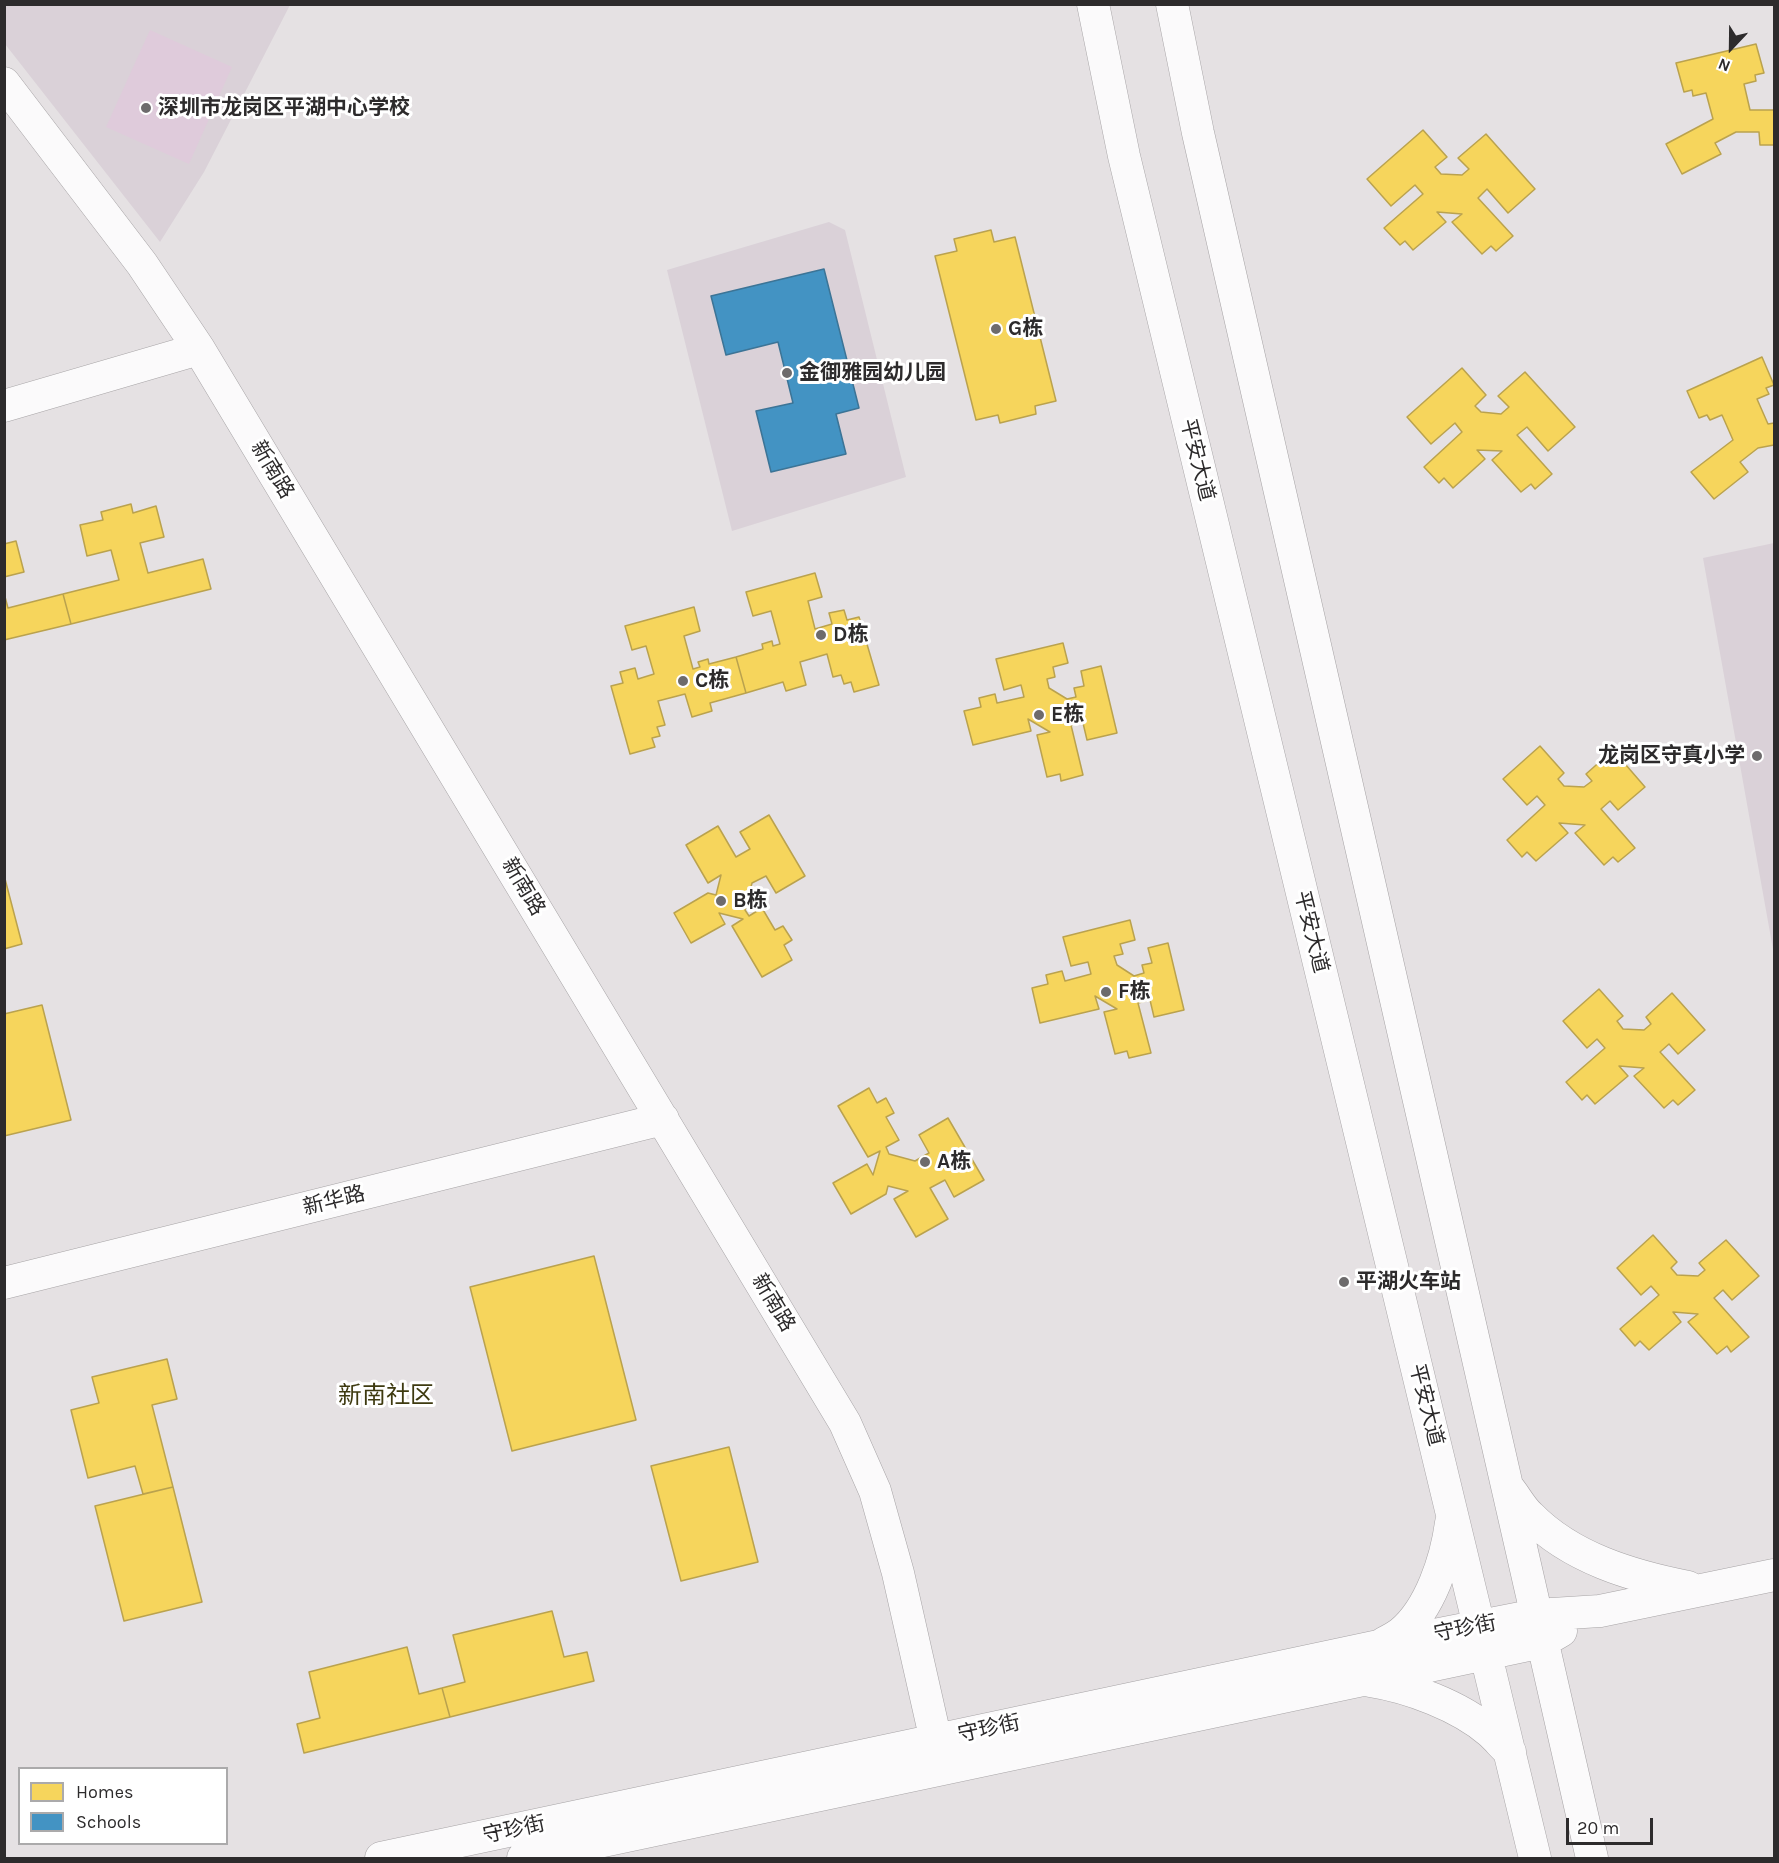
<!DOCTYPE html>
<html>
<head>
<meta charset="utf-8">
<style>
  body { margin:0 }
  #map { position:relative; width:1779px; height:1863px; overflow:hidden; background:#e5e1e3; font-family:Karla,sans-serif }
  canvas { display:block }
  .frame { position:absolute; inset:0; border:6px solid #2d2b2c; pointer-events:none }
  .legend { position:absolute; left:18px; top:1767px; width:210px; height:78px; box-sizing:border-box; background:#fff; border:2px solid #abaaab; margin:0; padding:8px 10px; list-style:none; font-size:18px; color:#2d2b2c }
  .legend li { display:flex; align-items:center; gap:12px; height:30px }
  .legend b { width:30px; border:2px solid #abaaab }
  .north { position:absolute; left:1701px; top:18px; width:60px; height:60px; -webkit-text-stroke:4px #fff; paint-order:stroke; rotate:202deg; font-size:16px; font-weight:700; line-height:24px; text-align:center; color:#2d2b2c }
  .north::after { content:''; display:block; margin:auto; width:21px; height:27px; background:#2d2b2c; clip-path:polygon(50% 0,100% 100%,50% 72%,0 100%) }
  .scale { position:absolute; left:1566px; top:1818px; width:87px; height:27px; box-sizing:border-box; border:3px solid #2d2b2c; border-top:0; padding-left:8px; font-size:18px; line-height:21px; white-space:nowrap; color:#2d2b2c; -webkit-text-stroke:4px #fff; paint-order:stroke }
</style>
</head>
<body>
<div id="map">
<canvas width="1779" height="1863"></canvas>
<div class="frame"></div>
<ul class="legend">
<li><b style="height:16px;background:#f6d55c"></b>Homes</li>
<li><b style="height:16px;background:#4393c3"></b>Schools</li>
</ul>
<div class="north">N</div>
<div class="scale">20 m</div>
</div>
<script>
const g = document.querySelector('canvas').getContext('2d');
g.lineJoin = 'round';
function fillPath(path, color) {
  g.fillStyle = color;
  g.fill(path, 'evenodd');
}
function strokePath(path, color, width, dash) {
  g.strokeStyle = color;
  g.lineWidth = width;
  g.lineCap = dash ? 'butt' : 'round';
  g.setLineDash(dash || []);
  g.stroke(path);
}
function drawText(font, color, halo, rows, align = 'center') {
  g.font = font + ' Karla,"Noto Sans SC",sans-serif';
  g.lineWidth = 6;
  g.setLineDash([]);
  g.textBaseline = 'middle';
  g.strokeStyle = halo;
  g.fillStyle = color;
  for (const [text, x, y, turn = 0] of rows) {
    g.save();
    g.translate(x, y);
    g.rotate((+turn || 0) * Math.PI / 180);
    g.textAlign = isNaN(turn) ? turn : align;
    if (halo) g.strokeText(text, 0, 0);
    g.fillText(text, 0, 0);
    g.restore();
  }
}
const built = new Path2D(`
  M5 5H290L204 172 160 242 5 44Z
  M829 222 845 230 906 477 732 531 667 270Z
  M1774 543V955L1703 558Z`);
const water = new Path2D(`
  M150 30 232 67 189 164 106 127Z`);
const homes = new Path2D(`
  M1756 44 1764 73 1755 75 1756 81 1744 84 1750 110H1774V145H1760L1759 132H1736L1715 143 1721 154 1682 174 1666 144 1713 119 1706 93 1693 96 1692 90 1684 92 1676 63Z
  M1423 130 1447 157 1435 167 1441 174 1462 175 1469 169 1458 158 1486 134 1535 189 1508 213 1487 189 1478 198 1513 236 1496 251 1491 246 1482 254 1452 222 1462 214 1437 212 1446 222 1413 250 1405 241 1400 245 1384 228 1423 194 1415 185 1391 206 1367 179Z
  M991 230 994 242 1015 237 1056 401 1035 406 1036 414 1000 423 998 415 976 420 935 256 957 251 954 239Z
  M1762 357 1774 385 1766 388 1769 394 1757 399 1768 424 1774 423V445L1758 448 1740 462 1748 472 1714 499 1691 472 1733 440 1722 415 1710 420 1707 415 1699 418 1687 391Z
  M1462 368 1486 395 1475 406 1481 412 1501 414 1509 407 1498 396 1525 372 1575 427 1548 451 1527 427 1517 435 1552 474 1535 489 1531 484 1521 492 1492 460 1502 451 1477 450 1485 459 1453 488 1444 478 1439 483 1424 467 1462 432 1455 423 1431 444 1407 417Z
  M131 504 133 513 156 506 164 537 140 543 148 573 203 559 211 589 71 624 63 594 119 580 111 550 87 556 80 525 103 520 101 512Z
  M16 541 24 572 4 577V544Z
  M815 573 822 597 808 601 815 629 832 624 829 613 844 610 847 620 859 617 879 685 854 692 851 682 844 684 841 675 833 677 827 654 800 662 806 685 786 691 783 682 746 693 736 657 763 649 762 644 772 641 773 646 780 644 771 611 753 616 746 592Z
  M4 593 8 608 63 594 71 624 4 640Z
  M694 607 700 631 684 636 693 669 700 667 698 662 708 659 709 664 736 657 746 693 710 703 712 711 692 717 685 694 658 701 665 725 657 727 660 736 652 738 655 747 630 754 611 686 623 683 620 672 635 668 638 679 654 674 646 646 632 650 625 626Z
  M1063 643 1068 663 1053 667 1055 677 1047 679 1049 688 1067 699 1076 697 1074 688 1084 686 1081 671 1101 666 1117 733 1087 740 1083 723 1071 725 1083 775 1061 781 1060 774 1047 777 1037 735 1050 732 1028 719 1031 731 973 745 964 711 981 707 979 698 995 694 997 703 1024 697 1021 685 1004 690 996 659Z
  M1540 746 1564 773 1558 779 1564 786 1584 787 1592 781 1586 774 1613 750 1645 787 1618 810 1610 801 1601 809 1635 848 1618 862 1613 857 1604 865 1575 833 1585 825 1559 823 1568 833 1536 861 1527 852 1522 857 1507 840 1545 805 1537 796 1527 805 1503 779Z
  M769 815 805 876 776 893 766 876 752 883 745 910 749 916 762 908 775 930 783 926 792 940 784 945 792 960 762 977 732 926 743 919 719 913 725 924 691 943 674 913 708 893 716 895 721 875 708 883 686 845 718 826 736 857 750 849 740 832Z
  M4 875 22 944 4 949Z
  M1130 920 1135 940 1120 944 1123 954 1114 956 1117 965 1134 976 1144 973 1142 965 1152 963 1148 948 1168 943 1184 1010 1154 1017 1150 1000 1138 1003 1151 1053 1129 1058 1127 1051 1115 1054 1104 1012 1117 1009 1095 996 1099 1009 1040 1023 1032 988 1048 984 1046 975 1062 971 1065 981 1091 974 1088 962 1071 966 1063 937Z
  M1599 989 1623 1016 1617 1021 1623 1029 1644 1030 1651 1024 1646 1017 1672 993 1705 1030 1678 1054 1669 1044 1660 1052 1695 1090 1678 1105 1673 1100 1664 1108 1634 1076 1644 1068 1619 1066 1628 1076 1595 1104 1587 1095 1582 1100 1566 1082 1605 1048 1597 1039 1587 1048 1563 1021Z
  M42 1005 71 1120 4 1136V1014Z
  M869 1088 877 1103 886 1098 894 1113 886 1117 899 1140 886 1147 889 1154 915 1161 929 1153 919 1135 948 1118 984 1180 954 1197 945 1180 930 1188 948 1219 916 1237 894 1199 908 1191 888 1186 886 1194 851 1214 833 1183 867 1164 873 1175 880 1151 868 1157 838 1106Z
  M1653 1235 1677 1262 1671 1268 1677 1275 1698 1276 1705 1270 1699 1263 1726 1240 1759 1276 1732 1300 1723 1290 1714 1298 1749 1337 1731 1352 1727 1346 1717 1354 1688 1322 1698 1314 1673 1312 1681 1322 1649 1350 1640 1341 1635 1346 1620 1329 1659 1295 1651 1286 1641 1295 1617 1268Z
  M594 1256 636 1420 512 1451 470 1287Z
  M167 1359 177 1399 152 1405 173 1487 143 1494 135 1466 88 1478 71 1410 99 1403 92 1377Z
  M729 1447 758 1562 681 1581 651 1466Z
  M173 1487 202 1602 124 1621 95 1506Z
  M552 1611 564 1657 587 1652 594 1681 450 1717 442 1688 465 1682 453 1635Z
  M407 1647 419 1694 442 1688 450 1717 304 1753 297 1724 320 1718 309 1672Z`);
const schools = new Path2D(`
  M824 269 859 408 836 414 846 454 771 472 756 411 793 403 778 342 726 355 711 296Z`);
const minor = new Path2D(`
  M1093 4 1124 156 1535 1858
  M1172 4 1198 133 1592 1858
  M4 83 142 264 199 349 845 1423 875 1491 898 1573 936 1741
  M4 406 199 349
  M4 1283 663 1119
  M1510 1490C1517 1499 1522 1509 1530 1516 1571 1558 1632 1576 1688 1587
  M1384 1643C1390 1640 1396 1637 1401 1633 1430 1609 1446 1560 1451 1523
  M1370 1681C1409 1687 1460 1706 1490 1732 1497 1738 1503 1746 1510 1752
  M381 1858 1379 1646 1536 1615 1600 1611 1774 1575
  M523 1858 1542 1642 1561 1631`);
const markers = [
  [146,108,6,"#6d6b6c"],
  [996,329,6,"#6d6b6c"],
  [787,373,6,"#6d6b6c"],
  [821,635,6,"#6d6b6c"],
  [683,681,6,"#6d6b6c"],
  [1039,715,6,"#6d6b6c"],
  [1757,756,6,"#6d6b6c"],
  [721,901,6,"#6d6b6c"],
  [1106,992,6,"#6d6b6c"],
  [925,1162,6,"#6d6b6c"],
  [1344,1282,6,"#6d6b6c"]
];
const poiNames = [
  ["深圳市龙岗区平湖中心学校",158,108],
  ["G栋",1008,329],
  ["金御雅园幼儿园",799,373],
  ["D栋",833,635],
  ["C栋",695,681],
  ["E栋",1051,715],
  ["龙岗区守真小学",1745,756,"right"],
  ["B栋",733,901],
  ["F栋",1118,992],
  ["A栋",937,1162],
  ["平湖火车站",1356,1282]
];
const streetNames = [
  ["平安大道",1197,460,76],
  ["新南路",272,470,59],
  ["新南路",523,887,59],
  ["平安大道",1311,932,76],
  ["新华路",334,1201,-14],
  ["新南路",773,1303,59],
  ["平安大道",1426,1405,76],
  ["守珍街",1465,1629,-11],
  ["守珍街",989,1729,-12],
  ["守珍街",514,1830,-12]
];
const quarterNames = [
  ["新南社区",386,1396]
];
fillPath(built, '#dad1d8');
fillPath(water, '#dfcbdb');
fillPath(homes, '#f6d55c');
strokePath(homes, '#baa24e', 1.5);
fillPath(schools, '#4393c3');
strokePath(schools, '#3c7496', 1.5);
strokePath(minor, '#a7a4a6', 33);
strokePath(minor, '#fbfafb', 32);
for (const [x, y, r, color] of markers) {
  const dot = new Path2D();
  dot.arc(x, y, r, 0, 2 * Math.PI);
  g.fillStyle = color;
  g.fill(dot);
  strokePath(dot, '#fff', 2);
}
drawText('bold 21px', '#2d2b2c', '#fff', poiNames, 'left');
drawText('21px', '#2d2b2c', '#fff', streetNames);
drawText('24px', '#3e3a10', '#fff', quarterNames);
</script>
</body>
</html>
